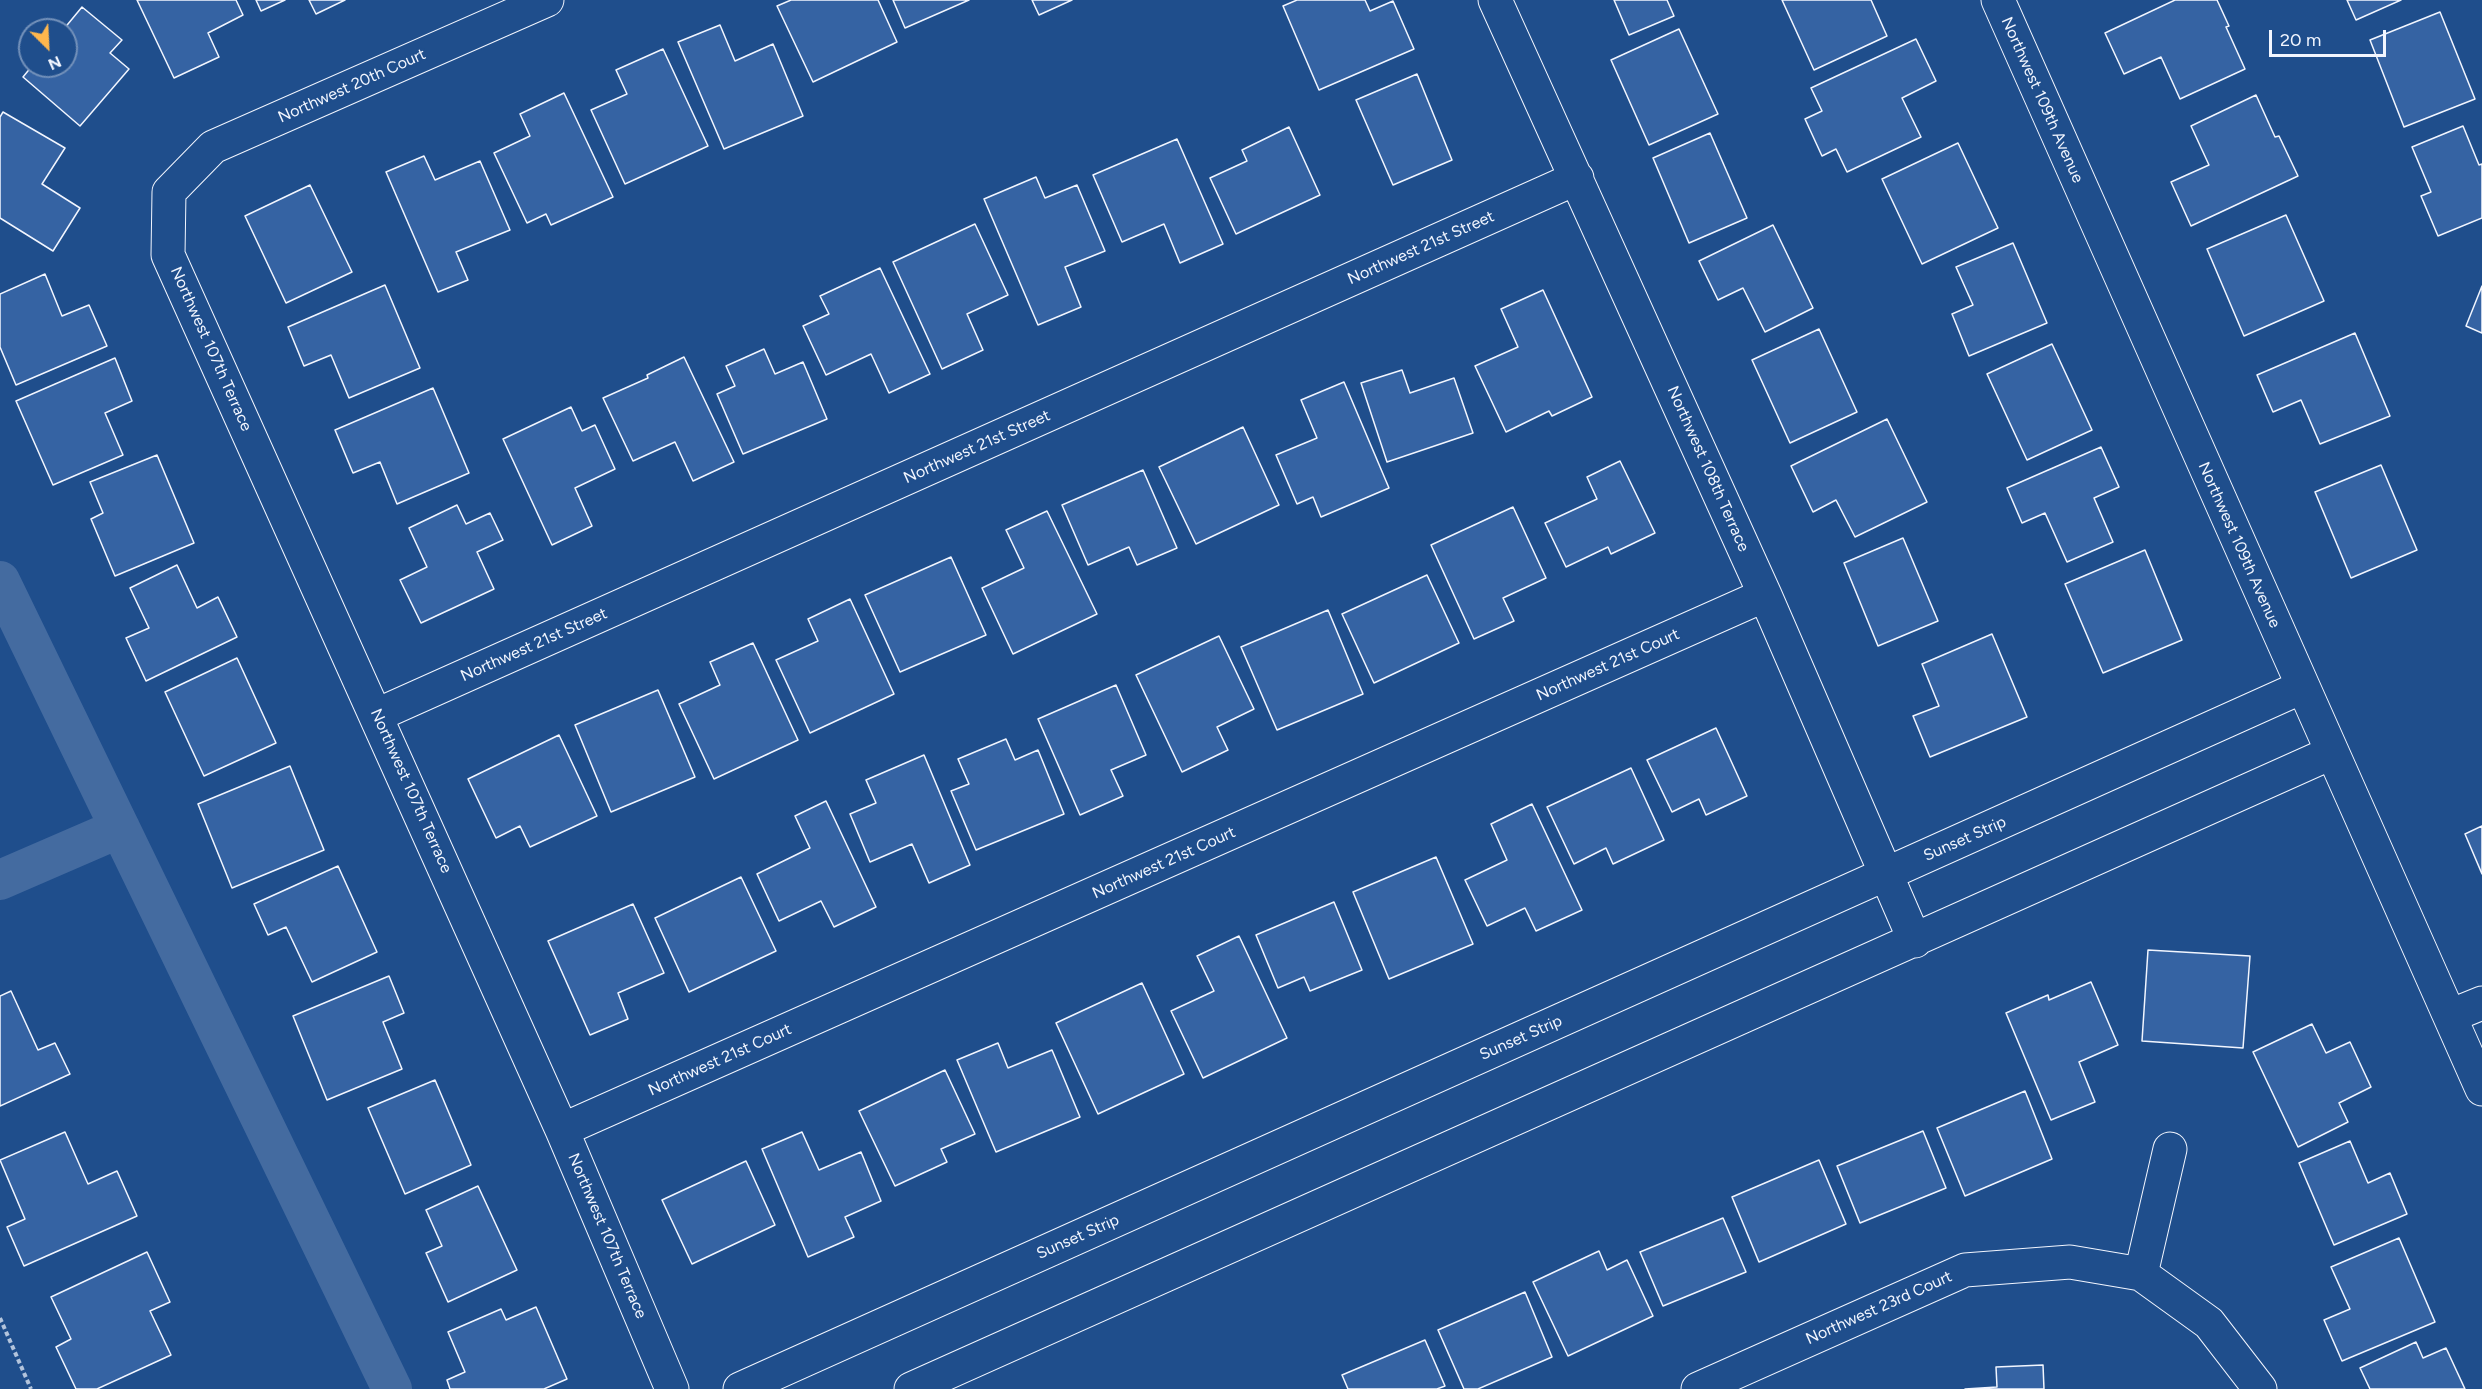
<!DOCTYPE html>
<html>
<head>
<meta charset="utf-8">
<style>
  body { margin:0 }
  #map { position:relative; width:2482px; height:1389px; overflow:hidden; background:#1f4e8c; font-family:Figtree,sans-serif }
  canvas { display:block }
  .north { position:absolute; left:18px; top:18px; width:60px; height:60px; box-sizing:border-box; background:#1f4e8c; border:2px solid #7391ba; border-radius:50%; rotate:156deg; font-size:16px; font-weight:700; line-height:24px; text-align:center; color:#f2f6ff }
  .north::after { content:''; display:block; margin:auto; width:21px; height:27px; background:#ffb74d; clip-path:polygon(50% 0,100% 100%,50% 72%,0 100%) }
  .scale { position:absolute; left:2269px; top:30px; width:117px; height:27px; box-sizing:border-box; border:3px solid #f2f6ff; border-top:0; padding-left:8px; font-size:18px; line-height:21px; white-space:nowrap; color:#f2f6ff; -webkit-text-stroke:4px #1f4e8c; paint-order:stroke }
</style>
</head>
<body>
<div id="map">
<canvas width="2482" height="1389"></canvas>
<div class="north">N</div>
<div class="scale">20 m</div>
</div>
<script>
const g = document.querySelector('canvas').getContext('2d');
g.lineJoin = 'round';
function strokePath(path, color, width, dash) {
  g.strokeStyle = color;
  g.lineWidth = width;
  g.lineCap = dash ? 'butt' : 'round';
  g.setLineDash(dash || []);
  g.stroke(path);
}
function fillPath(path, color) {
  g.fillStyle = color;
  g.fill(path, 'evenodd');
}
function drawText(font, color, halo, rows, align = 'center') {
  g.font = font + ' Figtree,sans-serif';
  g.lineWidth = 4.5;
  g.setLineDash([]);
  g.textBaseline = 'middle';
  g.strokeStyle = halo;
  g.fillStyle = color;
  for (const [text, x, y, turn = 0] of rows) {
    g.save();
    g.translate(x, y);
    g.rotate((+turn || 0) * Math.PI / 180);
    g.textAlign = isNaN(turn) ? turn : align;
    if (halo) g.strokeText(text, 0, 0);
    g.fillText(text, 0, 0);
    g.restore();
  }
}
const canal = new Path2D(`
  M0 581 392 1389
  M0 880 120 828`);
const building = new Path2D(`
  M137 0H236L243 15 208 33 219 57 174 78Z
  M256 0H285L261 11Z
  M309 0H345L316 14Z
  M791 0H878L897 42 813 82 777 6Z
  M893 0H969L905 28Z
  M1032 0H1072L1039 15Z
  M1297 0H1365L1370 11 1393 1 1414 49 1319 90 1283 6Z
  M1614 0H1667L1674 16 1629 35Z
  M1782 0H1871L1887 36 1814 70Z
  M2175 0H2217L2229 26 2226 27 2245 69 2180 99 2161 57 2124 74 2105 33Z
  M2347 0H2401L2356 20Z
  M82 7 122 40 110 53 129 69 80 126 23 77 32 66H66V30H63Z
  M2440 12 2475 99 2404 127 2370 40Z
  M720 25 735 61 773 44 803 116 724 149 678 42Z
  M1679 29 1718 114 1649 145 1611 60Z
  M1916 39 1936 81 1902 98 1921 137 1847 172 1836 149 1822 156 1805 119 1822 111 1811 88Z
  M663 49 708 146 625 184 591 110 627 94 616 70Z
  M1417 74 1452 160 1393 185 1356 100Z
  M564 93 613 197 551 225 546 214 527 223 494 153 530 136 520 114Z
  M2256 95 2275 137 2279 136 2298 176 2191 226 2171 182 2209 165 2191 126Z
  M3 112 65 148 42 184 80 208 53 251 0 218V117Z
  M2463 126 2479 165 2482 164V218L2438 236 2421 196 2431 192 2412 147Z
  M1289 127 1320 195 1236 234 1210 178 1247 161 1242 150Z
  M1710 133 1747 218 1689 243 1653 158Z
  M1177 139 1223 244 1180 263 1164 224 1122 242 1093 175Z
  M1958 143 1998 228 1922 264 1882 179Z
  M424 156 435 180 480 161 510 230 456 252 468 280 438 292 386 172Z
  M1036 177 1045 198 1077 185 1105 251 1065 267 1081 307 1038 325 984 199Z
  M310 185 352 272 286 303 245 216Z
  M2286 215 2324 301 2244 336 2207 249Z
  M975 224 1008 295 967 314 983 350 942 369 893 262Z
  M1773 225 1813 308 1765 332 1743 288 1718 300 1699 261Z
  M2013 243 2047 323 1969 356 1952 314 1973 305 1956 267Z
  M880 268 930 374 889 393 871 354 826 375 803 326 829 314 820 296Z
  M45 274 62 316 89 305 107 346 16 385 0 347V294Z
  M385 285 420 368 349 398 331 355 304 366 288 327Z
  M2482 286V333L2466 326Z
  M1543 290 1592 397 1552 416 1549 411 1506 432 1475 366 1518 347 1501 309Z
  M1819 329 1857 412 1790 443 1752 360Z
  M2355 333 2390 416 2320 444 2301 400 2273 412 2257 375Z
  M2052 344 2092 430 2027 460 1987 374Z
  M764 349 775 374 803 362 827 419 743 454 717 394 735 386 726 366Z
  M684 357 734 462 693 481 675 442 633 461 603 398 648 378 647 375Z
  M115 358 132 401 105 413 123 455 53 485 16 401Z
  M1402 370 1410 393 1454 378 1473 433 1387 462 1361 383Z
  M1344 382 1389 488 1321 517 1313 497 1297 504 1276 455 1317 438 1301 400Z
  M433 388 469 473 397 504 380 462 353 473 335 430Z
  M571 407 582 431 595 425 615 469 575 488 592 526 552 545 503 439Z
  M1887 419 1927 502 1855 537 1836 500 1813 512 1791 466Z
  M1243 427 1279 505 1196 544 1159 467Z
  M2101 447 2119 487 2094 498 2113 542 2067 562 2045 513 2022 523 2007 488Z
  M157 455 194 543 115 576 91 519 103 513 90 482Z
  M1620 461 1655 533 1611 554 1608 547 1566 567 1545 523 1597 499 1587 477Z
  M2381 465 2417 550 2351 578 2315 492Z
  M1143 470 1177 548 1137 565 1129 547 1088 565 1062 505Z
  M457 505 466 524 490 513 503 540 477 552 494 589 421 623 400 580 427 567 409 528Z
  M1513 507 1546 578 1503 598 1514 621 1474 639 1431 545Z
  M1047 511 1097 614 1013 654 982 588 1024 568 1006 530Z
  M1903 538 1938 621 1878 646 1844 563Z
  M2145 550 2182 640 2103 673 2065 584Z
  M951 557 986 635 900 672 865 595Z
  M177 565 197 608 218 597 237 637 146 681 126 638 149 628 130 588Z
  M1427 575 1459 643 1374 683 1342 614Z
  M850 599 894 694 810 733 776 660 818 641 808 619Z
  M1328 610 1363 694 1277 730 1241 647Z
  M1992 634 2027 717 1930 757 1913 716 1939 706 1922 664Z
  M1219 636 1254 709 1217 727 1228 750 1182 772 1136 675Z
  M753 643 798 740 714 779 679 704 720 685 710 662Z
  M237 658 276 743 204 776 165 692Z
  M1116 685 1146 755 1111 770 1123 796 1080 815 1038 719Z
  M658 690 695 777 611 812 575 725Z
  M1716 728 1747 796 1706 815 1699 799 1672 812 1647 760Z
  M559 735 597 816 530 847 520 826 496 838 468 779Z
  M1006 739 1015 760 1038 750 1064 814 976 850 951 791 969 784 958 759Z
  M924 755 970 865 929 883 912 844 870 862 850 814 876 803 866 780Z
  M290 766 324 850 232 888 198 804Z
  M1631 768 1664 840 1613 864 1606 848 1574 864 1547 807Z
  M826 801 876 907 834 927 821 901 779 921 757 874 810 848 795 816Z
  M1532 804 1582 910 1536 931 1525 908 1487 926 1465 880 1507 860 1491 824Z
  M2482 826V874L2465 834Z
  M1436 857 1473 944 1389 979 1353 892Z
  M338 866 377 952 312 982 286 927 268 935 254 904Z
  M741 877 776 951 689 992 655 918Z
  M1334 902 1362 970 1310 991 1304 977 1278 988 1256 935Z
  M633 904 664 973 618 993 628 1019 590 1035 548 941Z
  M1239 936 1287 1038 1203 1078 1171 1011 1214 991 1197 956Z
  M2148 950 2250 956 2243 1048 2142 1041Z
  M389 976 404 1013 383 1022 402 1069 327 1100 293 1016Z
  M2091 982 2118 1045 2079 1062 2095 1102 2051 1120 2006 1013 2048 995 2049 1000Z
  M1142 983 1184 1074 1098 1114 1056 1023Z
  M11 991 38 1050 55 1043 70 1074 0 1106V996Z
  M2312 1024 2326 1053 2350 1042 2371 1087 2339 1103 2348 1122 2298 1147 2253 1052Z
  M998 1043 1008 1068 1052 1050 1080 1117 996 1152 957 1060Z
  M945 1070 975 1134 941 1149 947 1162 895 1186 859 1111Z
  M435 1080 471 1165 405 1194 368 1108Z
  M2025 1091 2052 1159 1965 1196 1937 1128Z
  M1923 1131 1946 1188 1860 1223 1837 1166Z
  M65 1132 88 1184 117 1171 137 1216 24 1266 7 1227 25 1219 0 1160Z
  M802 1132 819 1170 861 1152 881 1201 845 1217 854 1237 808 1257 762 1149Z
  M2350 1141 2368 1183 2390 1173 2407 1214 2334 1245 2299 1163Z
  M1819 1160 1846 1224 1759 1262 1732 1197Z
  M746 1161 775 1225 692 1264 662 1200Z
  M478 1186 517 1270 448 1302 426 1253 442 1246 426 1210Z
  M1723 1218 1746 1272 1663 1306 1640 1252Z
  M2399 1238 2435 1322 2342 1361 2324 1320 2350 1309 2331 1267Z
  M1599 1251 1607 1270 1627 1260 1653 1316 1568 1356 1533 1282Z
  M147 1252 170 1302 150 1311 171 1355 97 1389H76L56 1347 71 1339 51 1297Z
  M1525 1292 1552 1357 1478 1389H1464L1438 1330Z
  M536 1307 567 1379 544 1389H450L447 1380 465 1372 448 1332 501 1309 506 1320Z
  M1425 1340 1445 1386 1437 1389H1348L1342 1375Z
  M2416 1342 2423 1358 2446 1348 2465 1389H2370L2360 1368Z
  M2043 1365 2044 1389H1965L1997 1387 1996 1367Z`);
const path = new Path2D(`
  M0 1318 31 1389`);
const minor = new Path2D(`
  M547 0 213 147 169 192 168 255 562 1130 672 1389
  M1495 0 1765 595 1915 941
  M1998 0 2482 1089
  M377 715 1577 178
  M2450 1016 2482 1003
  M562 1130 1765 595
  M2170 1149 2141 1274 2209 1323 2260 1389
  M740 1389 2302 687
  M911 1389 2331 753
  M1698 1389 1965 1270 2070 1262 2141 1274`);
const streetNames = [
  ["Northwest 20th Court",352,86,-24],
  ["Northwest 109th Avenue",2042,100,66],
  ["Northwest 21st Street",1421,248,-24],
  ["Northwest 107th Terrace",211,349,66],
  ["Northwest 21st Street",977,447,-24],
  ["Northwest 108th Terrace",1708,469,66],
  ["Northwest 109th Avenue",2239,545,66],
  ["Northwest 21st Street",534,645,-24],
  ["Northwest 21st Court",1608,665,-24],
  ["Northwest 107th Terrace",411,791,66],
  ["Sunset Strip",1965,839,-24],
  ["Northwest 21st Court",1164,863,-24],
  ["Sunset Strip",1521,1038,-24],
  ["Northwest 21st Court",720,1060,-24],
  ["Northwest 107th Terrace",607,1236,67],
  ["Sunset Strip",1078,1237,-24],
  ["Northwest 23rd Court",1879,1308,-24]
];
strokePath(canal, '#446ba0', 40);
fillPath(building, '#3563a3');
strokePath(building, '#f2f6ff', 1.5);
strokePath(minor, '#f2f6ff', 35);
strokePath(path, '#b3c4dc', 4, [4.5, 3]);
strokePath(minor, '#1f4e8c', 33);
drawText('16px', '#f2f6ff', '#1f4e8c', streetNames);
</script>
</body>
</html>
